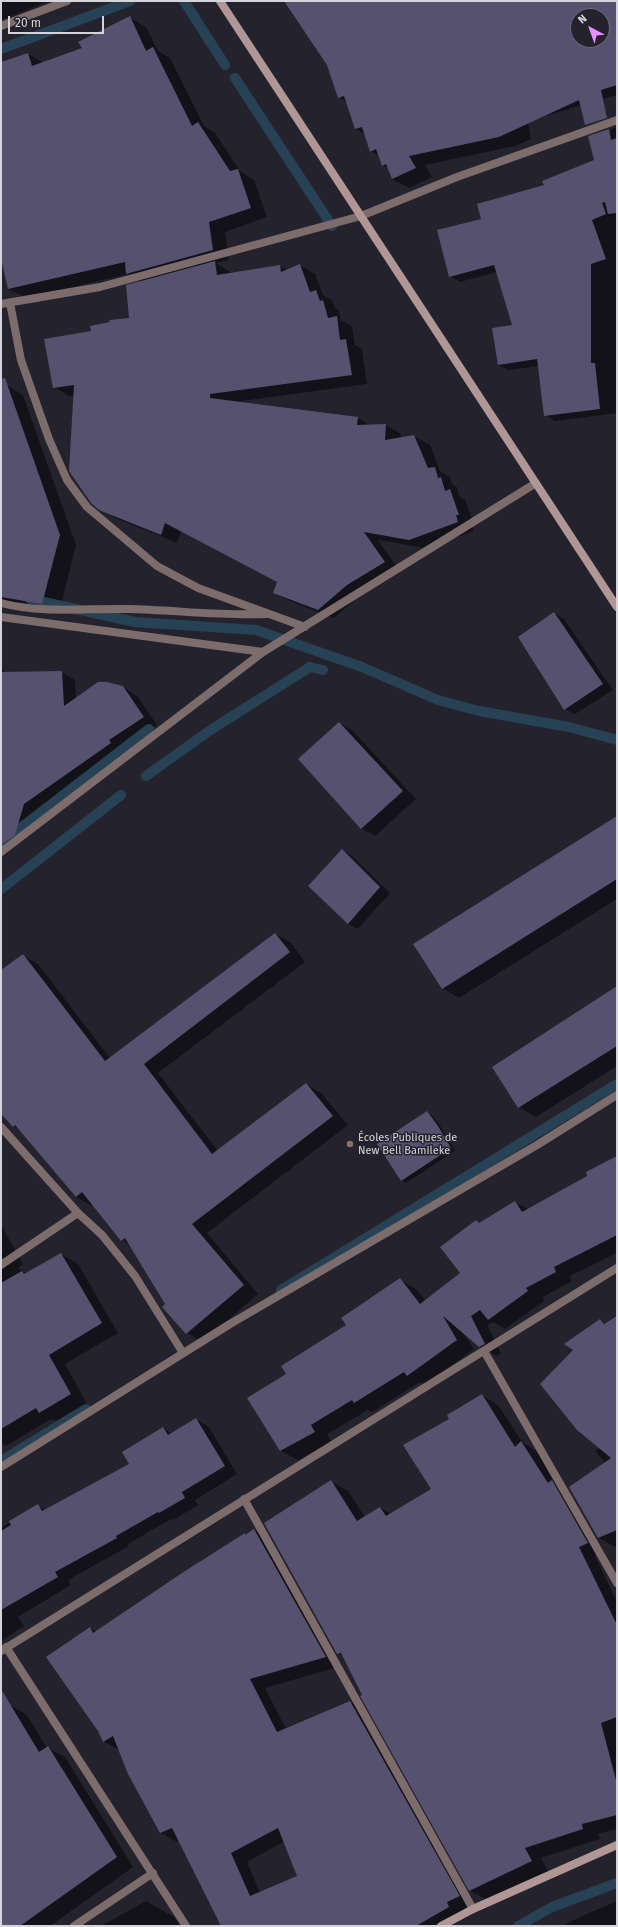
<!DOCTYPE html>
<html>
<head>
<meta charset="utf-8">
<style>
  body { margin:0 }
  #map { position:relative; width:618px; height:1927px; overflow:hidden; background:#24232d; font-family:"Fira Sans",sans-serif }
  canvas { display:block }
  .frame { position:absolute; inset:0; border:2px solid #d4d4da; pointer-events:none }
  .north { position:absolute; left:570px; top:8px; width:40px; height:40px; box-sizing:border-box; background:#24232d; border:1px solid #6a6a72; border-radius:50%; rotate:319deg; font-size:11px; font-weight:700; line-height:16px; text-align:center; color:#d4d4da }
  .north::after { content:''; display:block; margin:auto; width:14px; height:18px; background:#eb8dfc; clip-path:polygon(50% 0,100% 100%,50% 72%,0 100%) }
  .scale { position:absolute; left:8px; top:16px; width:96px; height:18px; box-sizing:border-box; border:2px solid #d4d4da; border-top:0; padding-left:5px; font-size:12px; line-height:14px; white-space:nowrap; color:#d4d4da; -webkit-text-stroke:3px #24232d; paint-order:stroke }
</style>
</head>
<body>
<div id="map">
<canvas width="618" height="1927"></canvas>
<div class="frame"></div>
<div class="north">N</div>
<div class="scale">20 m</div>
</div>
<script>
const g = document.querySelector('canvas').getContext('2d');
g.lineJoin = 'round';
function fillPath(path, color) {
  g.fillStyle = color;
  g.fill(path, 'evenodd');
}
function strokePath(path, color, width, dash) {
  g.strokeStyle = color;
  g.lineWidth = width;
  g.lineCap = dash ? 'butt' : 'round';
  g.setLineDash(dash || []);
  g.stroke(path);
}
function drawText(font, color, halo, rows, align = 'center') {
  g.font = font + ' "Fira Sans",sans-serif';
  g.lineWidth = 3;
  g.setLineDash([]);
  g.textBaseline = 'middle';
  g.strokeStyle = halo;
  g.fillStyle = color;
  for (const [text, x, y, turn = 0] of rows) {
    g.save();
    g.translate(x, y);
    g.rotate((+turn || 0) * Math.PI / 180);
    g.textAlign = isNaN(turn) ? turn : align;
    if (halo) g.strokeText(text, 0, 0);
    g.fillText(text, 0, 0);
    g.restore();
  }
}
const shadow = new Path2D(`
  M1 1H49L1 20Z
  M285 1H617V95L528 121 531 139 515 146 425 165 432 177 409 188 392 179 388 168 383 165 380 156 370 151 365 134 356 129 348 103 339 97 328 64ZM578 16H602V40H578Z
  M130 18 146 27 158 51 170 58 204 126 215 133 240 171 254 180 267 217 225 232 229 260 216 263 230 272V274L279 266 287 270 300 265 315 274 323 295 332 300 335 308 338 310 341 320 352 326 355 345 362 349 367 384 234 402 358 418 370 425H386L401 434V438L414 436 430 445 440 471 450 477 452 484 457 487 459 496 465 500 474 524H471L474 531 425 548 378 540 400 571 363 593 334 618 290 601 274 592 278 582 181 531 177 543 116 518 100 509 74 396H69L54 387 92 332 130 319 142 282 128 274 26 298 9 289 1 257V63L28 54 44 63 83 49Z
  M617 127V413L555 421 545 415 539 366 509 370 498 365 513 326 497 272 460 282 450 276 482 219 595 160 589 137Z
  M1 379 7 385 23 395 76 545 59 613 13 605 1 598Z
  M554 613 564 619 613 690 575 714 565 709Z
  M1 668 5 673 61 672 75 680 76 699 123 687 137 696 157 725 122 748 124 751 38 811 36 819 1 844Z
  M339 723 353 731 416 799 375 836 361 828Z
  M617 817V899L459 998 442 988Z
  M342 850 352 856 390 893 358 929 348 924Z
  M275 934 291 943 305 962 158 1073 218 1151 306 1084 321 1093 348 1125 207 1233 258 1294 203 1342 187 1333 164 1307 166 1304 130 1245 122 1240 93 1204 92 1206 76 1197 22 1131 14 1126 1 1113V971L23 955 38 964 110 1058Z
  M617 987V1066L536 1117 519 1107Z
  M427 1113 432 1115 443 1130 455 1151 406 1183 401 1180Z
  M617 1157V1253L570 1276 572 1281 543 1297 544 1301 505 1329 493 1322 487 1325 501 1353 497 1356 480 1346 463 1333 474 1349 425 1385 420 1382 372 1412 368 1410 327 1434 331 1442 298 1460 281 1451 248 1398 287 1374 400 1280 416 1289 426 1301 462 1273 476 1221 480 1223 515 1202 528 1209 588 1176Z
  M1 1225 23 1264 18 1268 27 1274 61 1254 78 1264 118 1333 65 1364 87 1404 56 1421 51 1419 6 1446 1 1443Z
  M617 1317V1547H615L599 1538 605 1463 595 1451 600 1448V1320L607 1324Z
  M482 1395 498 1405 523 1443 538 1452 604 1552 595 1556 617 1602V1829L598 1834 600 1839 541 1858 548 1871 487 1900 470 1891 362 1697 363 1696 344 1657 338 1653 331 1481 348 1491 365 1517 380 1508 392 1514 432 1489 450 1419Z
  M196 1419 209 1427 237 1474 195 1500 198 1505 173 1520 171 1519 128 1544 129 1546 68 1580 71 1585 18 1617 24 1626 1 1641V1528L38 1506 46 1510 131 1464 163 1428 172 1434Z
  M255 1530 270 1539 341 1666 265 1688 286 1729 350 1702 366 1711 475 1905 447 1926H223L179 1841 177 1842 161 1833 129 1773 119 1750 103 1741 90 1628 96 1632 245 1535 246 1536ZM285 1841 298 1877 260 1893 247 1862Z
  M10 1705 27 1715 47 1748 65 1757 133 1867 50 1926H1V1711Z
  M146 1901 174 1917 181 1926H101Z
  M617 1901V1926H562L580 1917Z`);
const stream = new Path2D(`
  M184 1 225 65
  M1 49 130 1
  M235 78 332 226
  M30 599 135 622 256 630 362 667 438 700 479 711 569 727 617 740
  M146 776 212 729 310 667 323 670
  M1 843 149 729
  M1 889 121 795
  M281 1290 617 1084
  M1 1461 86 1409
  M518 1926 552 1907 617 1883`);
const building = new Path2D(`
  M284 1H617V85L601 90 607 118 585 125 579 100 499 137 409 156 416 168 392 179 386 164 382 166 376 149 370 152 362 127 355 129 344 96 338 98 327 65ZM578 16H602V40H578Z
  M130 16 146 51 153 47 192 126 198 122 230 171 238 169 251 208 209 222 213 250 126 274 125 262 8 289 1 259V62L28 53 32 66 82 48 78 42Z
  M609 129 611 140 617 138V213L608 214 605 202 602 203 606 214 592 220 606 259 591 264V363H595L600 409 544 416 537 359 498 365 492 328 512 325 494 265 449 277 437 230 481 219 477 204 544 185 542 181 594 160 588 136Z
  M215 261 217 275 280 265 281 272 300 264 310 292 316 290 320 301 323 300 328 318 337 316 340 340 346 339 352 375 210 394V398L358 417 357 425 386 424 385 440 414 435 428 468 435 467 438 478 441 477 445 491 450 489 459 515H456L458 522 409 540 364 532 385 562 347 585 318 610 273 593 277 582 165 523 161 535 99 510 91 503 69 471 74 385 53 388 44 339 91 331 90 326 110 322 109 320 129 318 126 285Z
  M5 378 60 535 42 604 1 597V379Z
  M554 612 603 684 564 710 518 637Z
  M62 671 64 706 98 682H107L123 686 144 717 109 740 111 743 24 804 15 835 1 845V672Z
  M339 722 403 791 361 829 298 759Z
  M617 816V879L442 989 413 944Z
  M342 849 380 887 348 924 308 886Z
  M275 933 290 952 144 1064 212 1154 306 1083 333 1116 192 1224 244 1285 186 1334 162 1307 165 1304 125 1238 121 1241 82 1192 76 1197 15 1125 13 1127 1 1114V970L23 954 105 1061Z
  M617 986V1046L518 1108 492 1067Z
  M427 1111 438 1126 451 1148 401 1181 377 1144Z
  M617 1156V1235L554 1267 556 1272 526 1288 528 1291 488 1320 480 1310 471 1316 485 1344 479 1347 443 1316 457 1340 407 1376 404 1372 354 1403 352 1400 311 1425 315 1432 280 1451 247 1398 286 1374 281 1366 346 1325 341 1318 400 1278 420 1304 460 1273 440 1247 476 1220 479 1223 515 1201 522 1212 587 1176 586 1172Z
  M61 1253 102 1323 49 1355 71 1394 39 1413 36 1408 1 1429V1283L22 1271 24 1274Z
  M617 1316V1530L598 1538 569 1487 611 1458 577 1430 540 1384 573 1350 564 1344 600 1319 604 1324Z
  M482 1394 515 1447 521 1441 548 1483 552 1480 588 1543 579 1547 617 1625V1717L601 1723 617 1784V1815L582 1824 583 1829 525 1848 532 1861 469 1891 360 1696 362 1695 341 1653 337 1654 264 1523 331 1480 357 1521 380 1507 386 1516 431 1489 403 1445 449 1419 447 1415Z
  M196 1418 225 1466 182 1492 185 1498 159 1513 158 1512 116 1536 117 1538 55 1572 58 1577 1 1610V1531L11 1525 9 1521 38 1504 42 1511 129 1464 122 1452 163 1427 168 1435Z
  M254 1529 326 1657 250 1679 277 1732 350 1701 460 1896 447 1902 449 1907 416 1926H221L172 1828 160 1833 128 1774 113 1736 103 1742 98 1731 46 1657 90 1627 93 1633 185 1571 245 1533V1535ZM278 1828 297 1876 250 1896 231 1853Z
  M1 1689 39 1752 48 1746 117 1857 20 1926H1Z`);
const street = new Path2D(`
  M1 26 67 1
  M10 303 21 360 49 439 67 480 87 507 157 566 198 588 305 627
  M1 304 100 287 361 216 457 177 617 120
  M1 603C43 614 85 608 128 609 174 610 221 616 267 614
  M1 617 263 652
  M1 852 263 652 536 483
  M1 1127 78 1213
  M1 1265 78 1213 102 1235 135 1276 183 1353
  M484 1351 617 1583
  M1 1467 230 1324 537 1145 617 1095
  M244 1499 473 1909
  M6 1647 186 1926
  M1 1651 617 1268
  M74 1926 153 1873`);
const secondary = new Path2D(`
  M220 1 617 607
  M441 1926 473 1909 617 1845`);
const markers = [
  [350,1144,4,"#8d6e63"]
];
const poiNames = [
  ["Écoles Publiques de",358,1138],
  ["New Bell Bamileke",358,1151]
];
fillPath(shadow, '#0007');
strokePath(stream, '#274255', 10);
fillPath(building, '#55516e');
strokePath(street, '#7d6c6c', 8);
strokePath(secondary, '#b09695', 8);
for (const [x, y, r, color] of markers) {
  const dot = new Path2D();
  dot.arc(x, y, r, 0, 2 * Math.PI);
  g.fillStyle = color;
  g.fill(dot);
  strokePath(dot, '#24232d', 1.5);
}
drawText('11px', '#d4d4da', '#24232d', poiNames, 'left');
</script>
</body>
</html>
